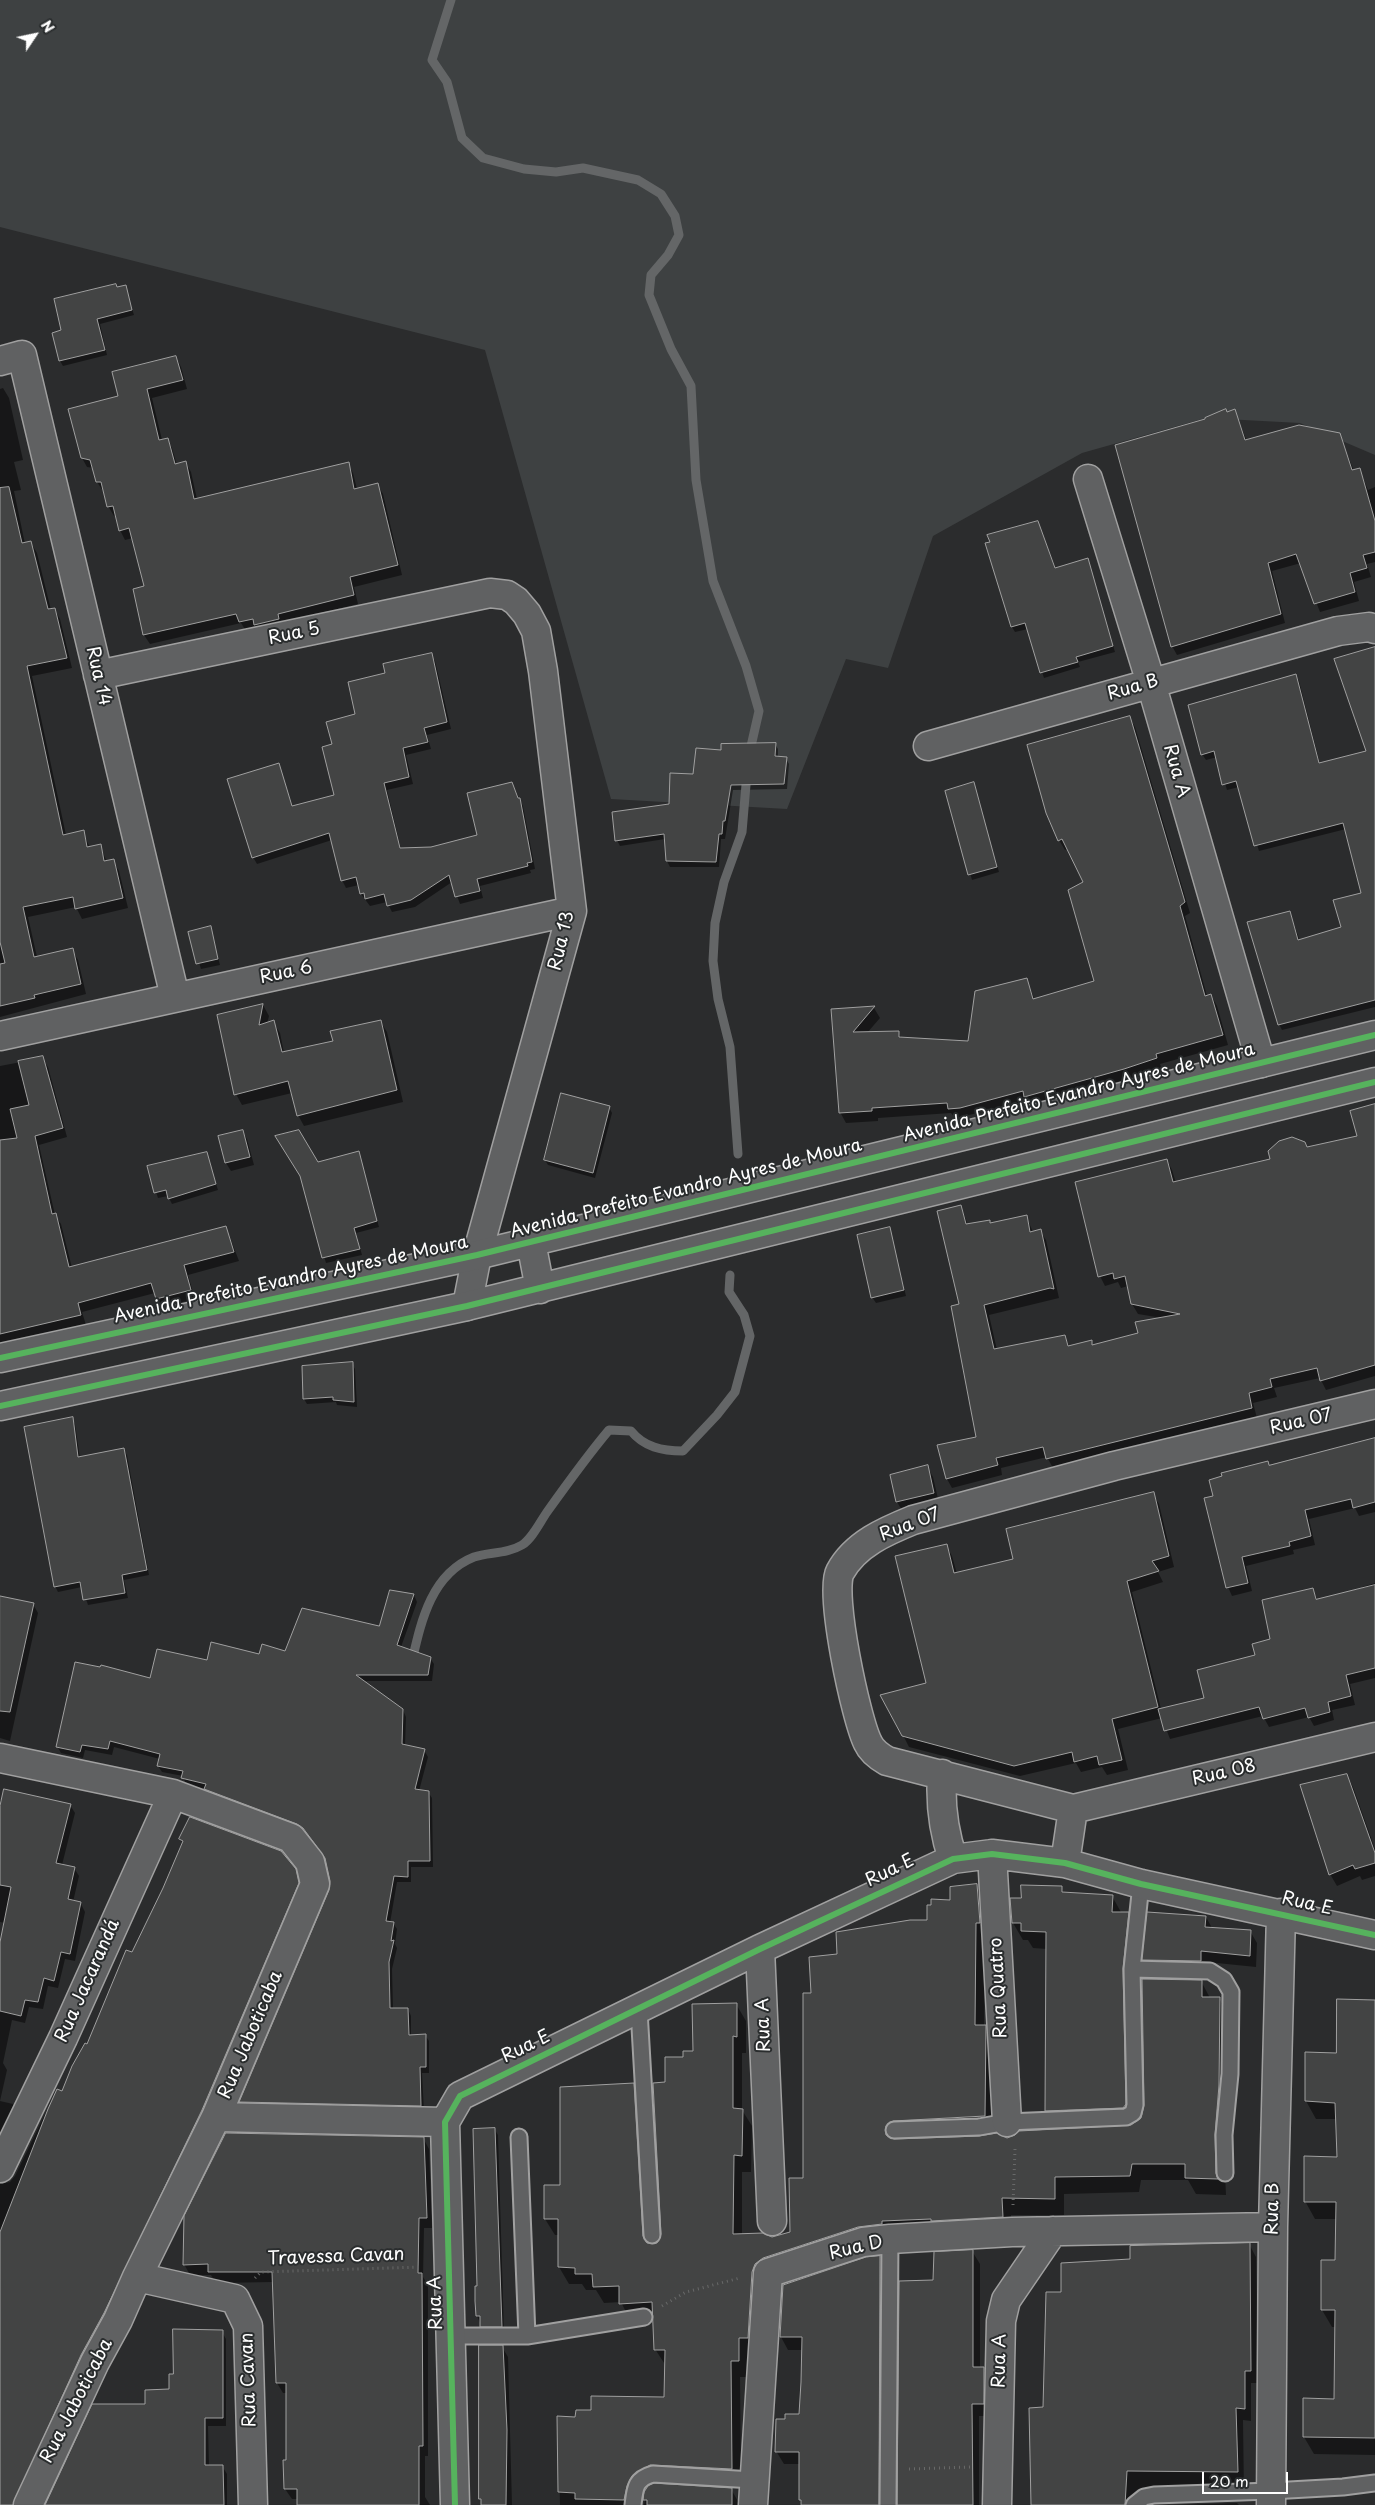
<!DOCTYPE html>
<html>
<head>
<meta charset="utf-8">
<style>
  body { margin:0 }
  #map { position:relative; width:1375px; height:2505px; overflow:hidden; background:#2b2c2d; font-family:"Playpen Sans",sans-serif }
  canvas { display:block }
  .north { position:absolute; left:10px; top:10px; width:50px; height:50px; -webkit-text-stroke:4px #2a2d2e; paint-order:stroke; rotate:56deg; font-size:14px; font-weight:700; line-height:20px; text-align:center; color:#fff }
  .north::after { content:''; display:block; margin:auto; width:18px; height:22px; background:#fff; clip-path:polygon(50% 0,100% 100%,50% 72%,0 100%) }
  .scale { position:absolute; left:1202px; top:2472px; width:86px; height:22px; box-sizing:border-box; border:2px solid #fff; border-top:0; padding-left:6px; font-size:15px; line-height:18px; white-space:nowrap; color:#fff; -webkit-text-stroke:4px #2a2d2e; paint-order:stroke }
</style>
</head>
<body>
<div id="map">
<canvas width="1375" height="2505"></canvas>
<div class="north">N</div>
<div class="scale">20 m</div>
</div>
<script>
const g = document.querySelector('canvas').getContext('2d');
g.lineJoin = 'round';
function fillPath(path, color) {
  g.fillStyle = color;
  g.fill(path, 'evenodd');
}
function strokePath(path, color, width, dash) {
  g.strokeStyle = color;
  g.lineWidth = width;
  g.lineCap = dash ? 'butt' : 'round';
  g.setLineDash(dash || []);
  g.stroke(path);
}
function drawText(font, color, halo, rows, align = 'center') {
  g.font = font + ' "Playpen Sans",sans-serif';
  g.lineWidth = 4;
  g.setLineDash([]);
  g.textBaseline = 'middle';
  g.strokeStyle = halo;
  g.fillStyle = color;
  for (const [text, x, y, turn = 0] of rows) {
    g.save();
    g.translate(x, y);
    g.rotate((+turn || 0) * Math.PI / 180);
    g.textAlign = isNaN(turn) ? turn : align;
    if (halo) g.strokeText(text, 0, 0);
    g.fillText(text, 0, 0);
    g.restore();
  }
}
const green = new Path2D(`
  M0 0H1375V455L1300 423 1206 418 1082 453 933 536 888 668 846 659 787 809 611 799 485 350 0 227Z`);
const shadow = new Path2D(`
  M125 287 134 315 100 324 107 355 63 366 60 361 63 331 117 289Z
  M176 357 181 367 187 389 152 398 162 440 167 439 172 448 177 465 186 463 191 472 197 499 348 464 353 473 357 489 377 484 383 494 402 575 354 587 358 604 246 631 241 623 150 644 144 635 145 587 133 538 125 540 120 530 116 515 114 516 108 506 105 491H103L97 482 94 468 87 467 82 458 119 397Z
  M3 388 9 398 23 460 14 462 21 490 14 491 25 544 31 543 37 553 51 610 54 609 60 619 72 668 32 676 66 835 83 832 90 848 100 846 107 862 113 861 119 871 128 908 82 919 76 907 28 917 37 957 72 950 78 960 86 994 0 1017V389Z
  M1234 411 1247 441 1339 434 1354 471 1360 470 1368 490 1375 487V562L1367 564 1371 577 1354 582 1359 601 1320 612 1301 563 1272 571 1285 623 1177 655 1172 646 1227 413Z
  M1040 528 1056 569 1087 559 1115 652 1078 662 1080 667 1044 678 1028 629 1015 632 1012 627 986 544Z
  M1375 649V1007L1282 1030 1279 1024 1290 913 1300 941 1342 928 1363 894 1346 829 1259 851 1239 787 1227 790 1217 757 1206 760 1202 754 1296 675 1299 681 1320 764 1367 752Z
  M431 654 435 661 451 729 427 735 431 749 406 755 413 784 387 790 401 849H431L478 836 512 783 523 806 535 869 530 870 531 873 480 886 483 898 460 904 452 882 415 907 392 912 387 902 370 906 361 894 359 885 346 888 342 880 332 840 257 864 253 857 278 764 293 807 336 796 334 745 386 674Z
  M1129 717 1135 727 1190 913 1185 916 1207 996 1211 995 1217 1006 1228 1045 1160 1064 1162 1069 1031 1107 1028 1102 955 1118 951 1113 878 1118V1121L846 1123 840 1112 832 1010 874 1008 880 1018 867 1033 898 1032 902 1039 969 1043 1026 979 1035 1000 1096 982 1084 883 1068 849 1065 850 1059 840Z
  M775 744 778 749V758L786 759 789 764 787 789 733 790 725 839H721L719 867H670L667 861 665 839 620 846 617 840 671 805 694 775 722 751Z
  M973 784 999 872 972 880 947 792Z
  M210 928 220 965 201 969 190 933Z
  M263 1005 269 1016 267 1024 273 1022 280 1033 284 1053 334 1042 380 1021 387 1032 403 1102 304 1126 298 1115 292 1093 242 1105 236 1094Z
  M42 1058 48 1067 67 1137 39 1145 55 1215 61 1224 72 1268 226 1227 239 1261 188 1275 195 1299 162 1307 155 1293 82 1312 86 1325 0 1344V1066Z
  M609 1107 612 1113 595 1178 548 1165 545 1160Z
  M1375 1110V1376L1326 1390 1320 1378 1274 1388 1277 1397 1253 1403 1257 1418 1053 1468 1047 1457 1001 1468 1002 1475 952 1488 947 1479 939 1446 977 1438 961 1305V1206L968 1225 989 1221 991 1224 1026 1216 1033 1232 1040 1231 1046 1240 1059 1298 989 1315 997 1350 1064 1336 1070 1347 1091 1342 1093 1346 1140 1334 1162 1318 1138 1314 1132 1304 1128 1286 1121 1288 1118 1282 1105 1286 1100 1276 1167 1160 1172 1170 1176 1183 1271 1160 1308 1149 1358 1137ZM1118 1270 1119 1272 1100 1277V1275Z
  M243 1132 247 1139 254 1165 231 1171 226 1163 220 1137Z
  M206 1153 218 1190 172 1204 168 1196 158 1198 148 1167Z
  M358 1153 379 1227 356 1233 362 1255 326 1263 301 1176 318 1164Z
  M889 1228 906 1296 876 1303 872 1297Z
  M352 1364 355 1369 357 1407 337 1405 336 1402 307 1404 304 1399Z
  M72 1419 75 1424 80 1458 124 1450 127 1455 149 1575 124 1580 128 1598 88 1605 82 1587 58 1592 55 1586Z
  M1375 1439V1512L1359 1516 1355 1508 1309 1519 1315 1545 1293 1550 1294 1554 1246 1566 1252 1591 1232 1596 1228 1587 1215 1497 1269 1466Z
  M927 1466 933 1477 939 1503 903 1512 897 1502Z
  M1153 1494 1159 1504 1174 1567 1158 1572 1163 1582 1132 1592 1161 1709 1206 1698 1257 1655 1312 1589 1318 1600 1363 1590 1362 1587 1375 1583V1678L1350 1684 1355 1705 1332 1710 1334 1720 1314 1726 1309 1717 1269 1727 1263 1716 1170 1739 1162 1718 1118 1729 1128 1770 1107 1775 1102 1767 1081 1772 1076 1763 1020 1776 909 1747 903 1735 927 1684 946 1545 952 1556 957 1574 1015 1560Z
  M391 1591 414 1595 417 1602 401 1647 430 1658 434 1664 432 1681H362L403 1710 406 1717 405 1746 424 1750 428 1757 419 1791 428 1792 432 1798 433 1867H411V1882H397L390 1923H393L397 1929 395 1944 397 1948 392 1969 393 2009H408L411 2016V2036L425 2035 429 2041V2073H422L424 2112 244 2108 241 2102 331 1890 332 1880 327 1860 308 1835 302 1830 209 1795 205 1789 186 1785 183 1776 162 1772 158 1766 160 1759 114 1747 112 1755 85 1750 83 1758 61 1753 57 1746 151 1679 208 1662 286 1652 380 1627Z
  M0 1597 33 1604 38 1613 10 1741 0 1738Z
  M1347 1775 1353 1787 1375 1849V1876L1362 1880 1360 1876 1337 1886 1330 1874Z
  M0 1800 70 1805 75 1813 62 1865 74 1868 79 1876 73 1902 81 1904 85 1912 75 1961 65 1959 58 1988 48 1986 43 2009 29 2007 25 2023 12 2020 3 2063 7 2070 0 2101 13 2104 18 2112 0 2149V1948L5 1923 0 1922Z
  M180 1839 295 1870 302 1891 206 2119 19 2505H0V2184L10 2182 15 2176 47 2110 50 2111 63 2093 88 2046 164 1889 183 1844Z
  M976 1885 986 1902 984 2026 995 2043 994 2133 903 2137 897 2140 1008 2139 1020 2132 1058 2130 1046 2111 1047 1949 1033 1948 1028 1940H1023L1013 1923 1022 1899 1061 1887 1064 1893 1112 1896 1122 1914H1128L1138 1931 1132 1987 1134 2124 1142 2119 1201 1981 1210 1998H1219L1228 2015 1224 2153 1226 2195 1196 2194 1188 2180H1141L1139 2192 1064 2194V2215H1011L1012 2233 942 2237 773 2275 757 2354 748 2355V2377H740L741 2486 660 2481 654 2485 731 2489 740 2505H644L647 2489 641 2493 635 2505H560L558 2418H577L592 2412 665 2398 666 2366 655 2349 654 2319 630 2320 621 2302 604 2303 596 2290H586L582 2284H569L559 2267V2235H555L545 2219 561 2186 633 2085 643 2101 651 2244H657L663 2235 666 2084 684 2058 694 2052 736 2004 746 2021V2053H742V2110L752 2126 751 2172H742V2235L773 2238 791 2233 804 2179 812 1995 838 1956 928 1922 951 1901Z
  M1206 1917 1212 1928 1250 1931 1257 1943 1256 1967 1207 1962V1973L1150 1971 1144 1960Z
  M1375 2001V2455L1314 2454 1304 2437 1336 2400V2327H1332L1322 2310 1337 2261V2219H1315L1305 2201 1338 2158 1337 2119H1316L1306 2101Z
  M495 2130 498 2135 504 2332H484L477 2316 478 2287Z
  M423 2138 429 2149 432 2228H424L423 2277 428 2285V2456H425V2497L430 2505H299V2499H292L285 2489 288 2461 287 2393H283L277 2383 274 2282 216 2283 211 2275H190L184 2264Z
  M1249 2244 1256 2257 1258 2383H1251V2421L1243 2420 1244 2495 1149 2500 1142 2505H1031L1062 2293 1131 2260Z
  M972 2251 980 2264V2369H984L991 2382 990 2416H979V2505H899L934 2282Z
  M880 2257 887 2270 885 2505H800V2464H784L776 2451 786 2420 801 2415 803 2350H788L781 2337 784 2286Z
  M222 2332 226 2339V2426H208L209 2466H222L227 2474V2505H58L146 2406 170 2390 174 2375Z
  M502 2347 508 2357 512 2505H483L480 2499Z
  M1237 2503 1239 2505H1172Z`);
const stream = new Path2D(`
  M451 0 432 60 447 82 462 138 483 158 524 169 556 172 583 168 638 180 661 194 675 216 679 235 668 255 651 275 649 295 671 349 691 386 696 480 713 581 746 666 759 711 749 755
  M738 1154 730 1047 718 999 713 961 715 923 724 882 742 832 747 773
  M412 1661C421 1622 431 1574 474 1557 489 1552 507 1554 522 1545 532 1539 540 1522 547 1512 567 1484 587 1456 609 1430L631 1431C644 1447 662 1451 683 1451L717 1415 735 1392 742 1366 750 1336 744 1315 729 1292 730 1275`);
const building = new Path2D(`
  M116 284 117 287 126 285 132 310 97 319 105 350 59 361 52 333 61 330 54 299Z
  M176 356 183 380 147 389 159 440 168 438 175 464 186 461 194 499 349 462 354 489 378 483 398 565 350 577 354 595 278 614 279 619 254 625 253 619 239 622 236 614 143 635 133 589 144 586 129 528 119 531 113 506 107 507 101 482H96L90 460 81 458 68 409 118 396 112 372Z
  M1226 409 1227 412 1235 409 1245 440 1299 425 1340 433 1352 470 1360 468 1375 521V552L1363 555 1367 568 1350 573 1355 592 1314 604 1296 554 1268 563 1281 614 1171 647 1115 445 1205 419V418Z
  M9 487 22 543 31 541 48 609 55 608 67 658 27 666 63 835 84 830 87 847 101 844 104 861 114 859 123 898 75 909 73 897 23 907 34 957 73 948 81 984 34 995 35 998 0 1006V964L5 963 0 942V488Z
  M1038 521 1055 568 1088 558 1113 646 1076 657 1078 662 1040 673 1025 623 1011 627 985 543 990 542 987 535Z
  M1375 647V1000L1278 1025 1247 922 1290 911 1298 940 1341 927 1333 900 1361 893 1343 823 1254 846 1236 781 1222 785 1214 751 1201 755 1188 705 1296 674 1319 763 1366 751 1334 659Z
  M432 653 447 722 424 728 428 742 403 748 409 777 384 783 400 848 431 847 477 835 467 793 512 782 518 798H520L532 862 527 863 528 866 477 879 480 891 455 897 449 875 411 900 387 906 384 894 365 899 364 893 360 894 356 877 341 881 329 833 252 858 227 779 279 763 292 806 334 795 322 747 332 744 326 722 355 714 348 682 385 673 383 664Z
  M1130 716 1185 902 1180 906 1205 996 1211 994 1223 1035 1156 1054 1157 1058 1124 1069 1024 1097 1023 1091 960 1108 948 1109 947 1103 872 1108V1111L839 1113 831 1009 875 1006 853 1032 899 1031V1037L968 1041 975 991 1027 978 1033 999 1094 981 1068 890 1083 882 1062 839 1058 841 1046 813 1027 745Z
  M776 743 775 756 787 757 784 784 731 785 725 821H723L722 834H719L716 862 666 861 664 834 615 841 612 812 669 804 670 773 693 774 696 748 721 750V744Z
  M974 782 997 867 968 875 945 791Z
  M211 926 218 959 196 964 188 932Z
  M263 1004 259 1025 274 1020 282 1052 333 1041 330 1031 381 1020 397 1090 297 1116 288 1081 234 1095 217 1015Z
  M43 1056 63 1128 35 1136 52 1214 56 1213 69 1267 226 1226 234 1252 184 1265 191 1290 156 1299 151 1283 78 1303 81 1315 0 1334V1140L17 1138 10 1109 29 1105 18 1061Z
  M561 1093 610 1106 593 1173 544 1160Z
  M1375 1104V1365L1320 1381 1317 1368 1270 1379 1272 1387 1249 1393 1252 1408 1046 1459 1043 1447 996 1458 998 1465 946 1479 937 1445 976 1437 951 1306 959 1304 937 1211 961 1205 966 1224 990 1220V1223L1027 1215 1030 1232 1041 1229 1054 1289 1050 1288 984 1305 994 1349 1065 1335 1068 1346 1092 1340V1345L1138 1333 1135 1322 1180 1314 1131 1304 1125 1276 1114 1279 1113 1273 1098 1277 1075 1182 1167 1159 1173 1182 1270 1159 1268 1151 1279 1141 1292 1137 1305 1142 1307 1147 1357 1136 1350 1111Z
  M243 1130 250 1157 225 1163 218 1136Z
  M299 1130 318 1162 359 1151 377 1221 354 1228 360 1249 322 1258 300 1176 275 1136Z
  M207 1152 216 1184 168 1199 166 1190 154 1193 147 1166Z
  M890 1227 904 1290 871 1298 857 1235Z
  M353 1362 354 1402 333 1400V1397L303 1399 302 1366Z
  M73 1417 78 1457 124 1448 147 1570 122 1575 125 1593 83 1600 80 1582 54 1587 24 1427Z
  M1375 1438V1502L1353 1508 1351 1499 1305 1510 1311 1536 1289 1542 1290 1546 1242 1557 1248 1583 1226 1588 1204 1498 1213 1496 1209 1480 1222 1476 1221 1473 1268 1461 1269 1465Z
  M928 1465 934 1493 896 1502 890 1475Z
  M1154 1492 1169 1556 1152 1561 1159 1571 1127 1581 1158 1707 1112 1719 1122 1760 1099 1765 1097 1756 1074 1762 1072 1752 1014 1766 902 1736 880 1695 926 1683 895 1556 947 1544 954 1573 1013 1559 1006 1529Z
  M1375 1585V1668L1346 1675 1351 1696 1328 1702 1330 1712 1308 1718 1305 1708 1263 1719 1259 1707 1164 1731 1158 1709 1204 1698 1197 1670 1255 1655 1252 1644 1270 1639 1262 1600 1313 1588 1316 1599Z
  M390 1590 414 1594 397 1645 431 1657 428 1675H356L403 1709 402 1744 425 1749 415 1789 429 1791 430 1861H408V1877L394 1876 386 1921 394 1922 391 1941 394 1940 389 1962 390 2008H408L409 2035 426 2034V2067H420L421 2106 239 2102 329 1890 330 1881 325 1858 303 1828 297 1824 204 1789 206 1784 181 1778 183 1771 157 1766 160 1754 110 1741 108 1749 82 1745 80 1752 56 1747 75 1662 100 1667 101 1665 150 1678 157 1649 207 1660 211 1642 259 1654 262 1644 285 1651 302 1608 379 1626Z
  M0 1596 34 1603 10 1712 0 1711Z
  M1347 1774 1375 1853V1863L1355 1869 1353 1865 1329 1875 1300 1785Z
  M4 1789 71 1804 56 1863 75 1867 68 1899 81 1902 70 1954 61 1952 54 1981 44 1978 38 2002 25 2000 21 2016 0 2011V1942L11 1887 0 1885V1806Z
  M190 1817 281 1851 296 1869 299 1883 202 2110 104 2313 81 2355 13 2505H0V2232L48 2109 57 2089 62 2091 72 2066 85 2043 87 2044 126 1950 132 1952 163 1888 183 1841 179 1839Z
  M977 1884 980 1923H976L975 2025H986L985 2116 893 2121 886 2126V2135L894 2139 979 2136 997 2133 1007 2138 1015 2135 1019 2131 1131 2125 1141 2118 1144 2105 1142 1979 1202 1980V1997H1220L1219 2085 1215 2135 1216 2173 1218 2179 1185 2178V2164H1132L1130 2176 1055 2177V2199L1002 2198 1003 2217 931 2221V2219L882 2221V2224L858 2227 763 2258 755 2264 752 2272 748 2338H739V2361H731L732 2469 650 2465 632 2476 627 2486 624 2500 575 2499V2493L558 2492 557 2416 575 2417 576 2410H591V2396L664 2397 665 2350H654L652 2302 619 2304V2286L593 2287 592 2274H575V2268L558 2267V2219H544V2185H560V2087L634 2083 643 2236 647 2243H657L661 2234 653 2083 665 2082V2057H683V2051H693L692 2004 737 2003V2037L733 2036V2108L743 2109 742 2156 734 2155 733 2234 763 2233 772 2237 790 2232 789 2178H803V1993H811L809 1957 837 1954 836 1932 910 1920H927V1905H931V1899L950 1900V1887Z
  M1021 1885 1062 1886V1892L1113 1895 1112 1912H1129L1123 1969 1126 2104 1123 2108 1045 2111 1046 1932 1021 1931V1923H1012L1010 1898H1021Z
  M1147 1912 1206 1916 1205 1927 1251 1930 1250 1956 1201 1951V1961L1142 1960Z
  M1337 1999 1375 2000V2438L1303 2437V2398L1334 2399 1335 2310H1321V2260H1335L1336 2202H1304V2156L1337 2157 1335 2103 1305 2101V2052L1336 2053Z
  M495 2128 502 2327H480V2316H476L475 2301V2286H477L473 2129Z
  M226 2133 424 2137 427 2218H419L418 2273H422L423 2446H419V2505H297V2489H284L283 2460H286V2383H276L272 2272H208V2264L183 2265 184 2216Z
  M1250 2243 1251 2371H1245V2409L1236 2408 1238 2472 1127 2471 1125 2505H1031L1029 2408 1043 2407 1046 2292H1061V2263L1130 2259V2246Z
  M973 2250V2367H984V2404H972L973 2505H897L899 2281 933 2280 934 2252Z
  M880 2256 879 2505H801V2500H799V2452H775L776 2419H785V2414H799L801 2382 802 2337H780L783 2285 866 2257Z
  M173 2329 223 2330V2418H205V2465H223L224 2505H45L92 2404H145V2390L169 2389V2374H173Z
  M479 2345H503L507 2430 506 2505H481V2499H479Z
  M654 2483 732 2488V2505H647V2500H643L644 2492 648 2486Z`);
const path = new Path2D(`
  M1013 2205 1015 2149
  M255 2278 261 2272 421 2267
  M662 2306 686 2292 740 2278
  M909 2469 970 2467`);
const lane = new Path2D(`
  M1132 1969 1210 1971 1224 1980 1231 1992 1230 2074 1224 2135 1225 2173
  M639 2010 652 2235
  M894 2130 979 2127 1007 2122 1126 2117 1133 2113 1135 2105 1132 1969 1141 1884
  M519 2137 527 2336
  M452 2336H527L644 2317
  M633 2505C635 2488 635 2479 653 2474L753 2480
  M888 2505 890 2239
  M1134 2505 1144 2497 1154 2495 1271 2491 1343 2487 1375 2483`);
const street = new Path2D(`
  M0 361 22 355 175 997
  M1088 479 1151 683 1261 1063
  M98 675 490 593 507 595 516 601 527 614 536 631 543 671 572 911 477 1255 467 1306
  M928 746 1338 631 1369 627 1375 629
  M0 1036 572 911
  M1375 1404 1114 1466 913 1520C886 1531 855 1544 840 1572 829 1592 856 1720 868 1743 872 1752 880 1757 887 1761L1073 1809 1375 1737
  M0 1758 173 1794 291 1838 310 1862 315 1884 216 2117 137 2277 118 2320 95 2362 28 2505
  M942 1774C940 1804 943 1830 953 1859
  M992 1854 1007 2122
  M1065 1863 1073 1809
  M760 1949 772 2221
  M216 2117 445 2122
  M0 2168 63 2038 173 1794
  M137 2277 235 2299 248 2326 253 2505
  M455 2505 445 2122 460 2096 760 1949 953 1859 992 1854 1065 1863 1141 1884 1375 1935
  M753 2505 768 2273 863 2242 890 2239 1012 2232 1273 2227
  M997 2505 1001 2321 1006 2300 1053 2231
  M1271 2505 1273 2227 1281 1913`);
const secondary = new Path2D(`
  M531 1242 540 1289
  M0 1358 477 1255 1375 1035
  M0 1406 467 1306 1375 1082`);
const cycleway = new Path2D(`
  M0 1358 477 1255 1375 1035
  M0 1406 467 1306 1375 1082
  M455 2505 445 2122 460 2096 760 1949 953 1859 992 1854 1065 1863 1141 1884 1375 1935`);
const streetNames = [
  ["Rua 5",294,634,-12],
  ["Rua 14",98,676,77],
  ["Rua B",1133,688,-16],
  ["Rua A",1176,771,74],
  ["Rua 13",562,941,-77],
  ["Rua 6",286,973,-12],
  ["Avenida Prefeito Evandro Ayres de Moura",1079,1093,-14],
  ["Avenida Prefeito Evandro Ayres de Moura",686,1189,-14],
  ["Avenida Prefeito Evandro Ayres de Moura",291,1280,-12],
  ["Rua 07",1301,1422,-13],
  ["Rua 07",910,1525,-21],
  ["Rua 08",1224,1773,-13],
  ["Rua E",890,1871,-26],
  ["Rua E",1307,1904,13],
  ["Rua Jacarandá",88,1981,-66],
  ["Rua Quatro",999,1988,-93],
  ["Rua A",764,2025,-92],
  ["Rua Jaboticaba",251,2035,-67],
  ["Rua E",526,2047,-26],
  ["Rua B",1273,2209,-89],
  ["Rua D",856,2248,-14],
  ["Travessa Cavan",336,2257,-2],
  ["Rua A",436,2303,-92],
  ["Rua A",1000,2361,-89],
  ["Rua Cavan",249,2380,-92],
  ["Rua Jaboticaba",77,2401,-63]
];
fillPath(green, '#3e4142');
fillPath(shadow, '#0007');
strokePath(stream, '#646667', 9);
fillPath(building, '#434444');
strokePath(building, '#a0a0a0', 1);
strokePath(lane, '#a0a0a0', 19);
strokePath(street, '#a0a0a0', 31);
strokePath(secondary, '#a0a0a0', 31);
strokePath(path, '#686969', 3, [1, 4]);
strokePath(lane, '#606162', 15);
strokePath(street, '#606162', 28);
strokePath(secondary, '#606162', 28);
strokePath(cycleway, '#56b35d', 6);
drawText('18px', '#fff', '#2a2d2e', streetNames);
</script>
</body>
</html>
